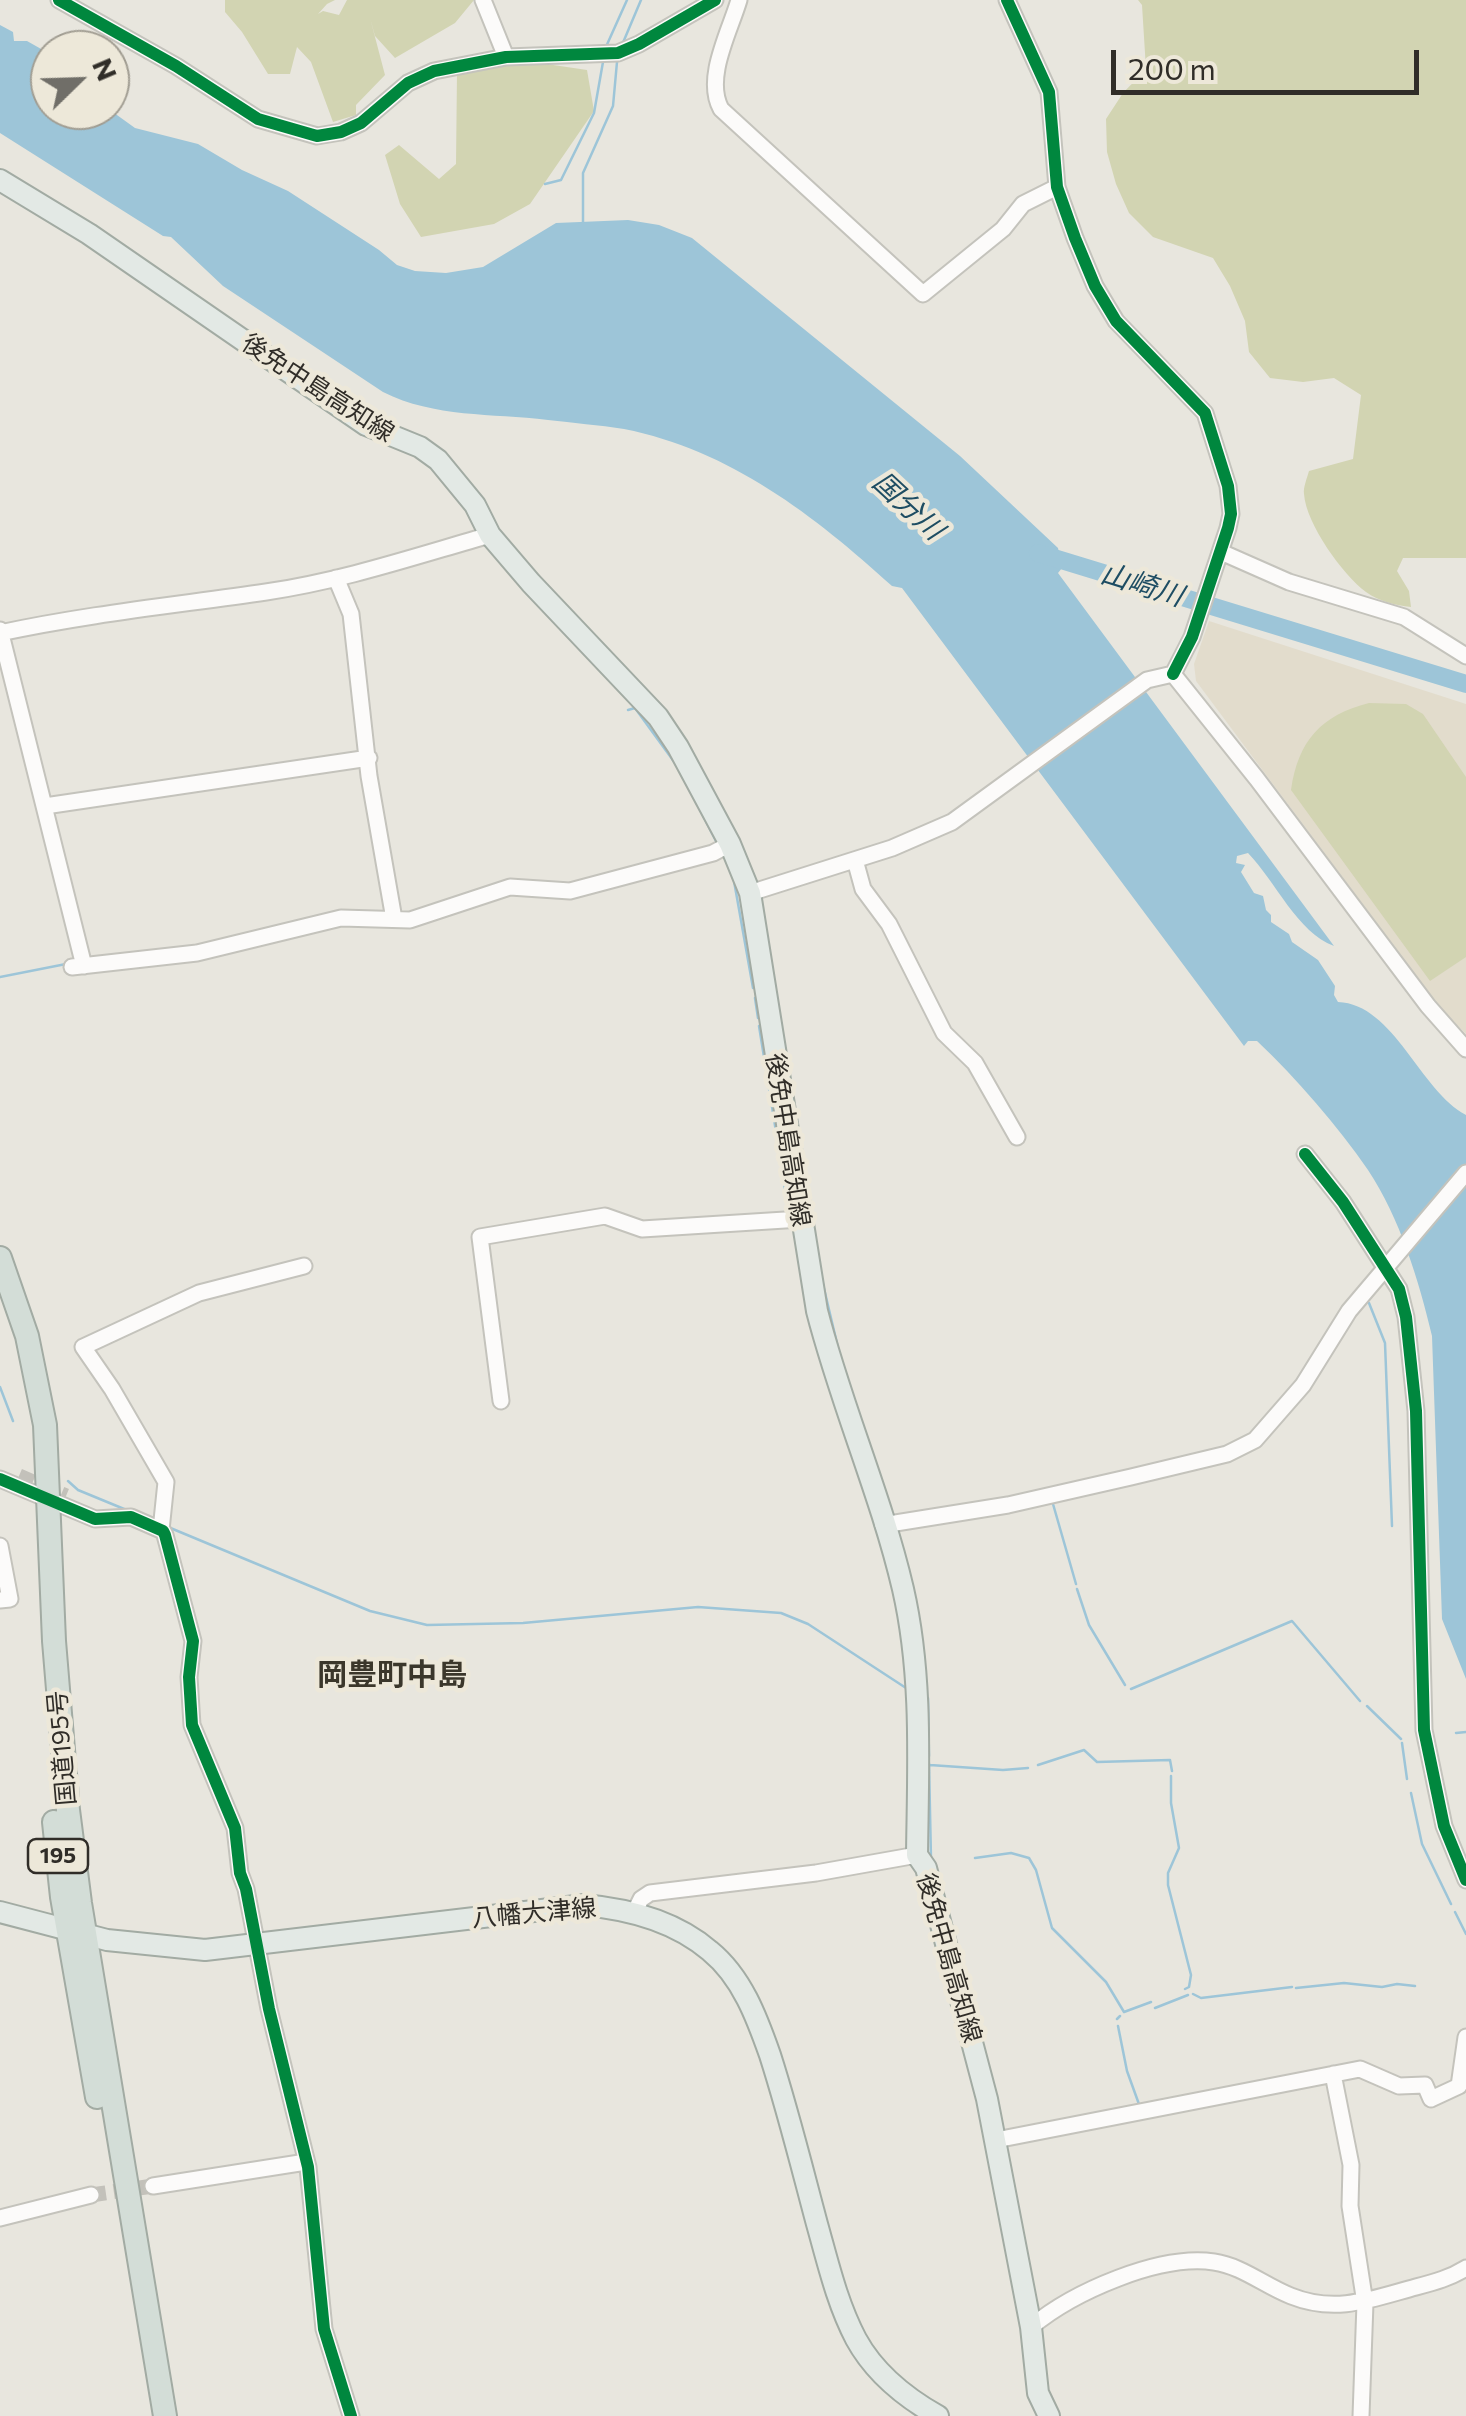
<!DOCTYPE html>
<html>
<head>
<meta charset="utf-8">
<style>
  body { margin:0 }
  #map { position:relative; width:1466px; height:2416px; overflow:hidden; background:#e8e6de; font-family:Commissioner,sans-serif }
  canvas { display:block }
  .north { position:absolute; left:30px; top:30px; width:100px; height:100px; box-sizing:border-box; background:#ede8d9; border:2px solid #a19d92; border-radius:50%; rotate:67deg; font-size:28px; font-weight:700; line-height:40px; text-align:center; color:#302d28 }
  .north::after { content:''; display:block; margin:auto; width:35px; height:45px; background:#706e68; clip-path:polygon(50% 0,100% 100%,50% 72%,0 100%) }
  .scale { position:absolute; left:1111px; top:50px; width:308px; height:45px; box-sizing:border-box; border:5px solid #302d28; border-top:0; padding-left:12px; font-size:30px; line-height:35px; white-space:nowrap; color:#302d28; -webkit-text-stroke:8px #ede8d9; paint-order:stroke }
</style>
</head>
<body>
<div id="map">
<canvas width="1466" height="2416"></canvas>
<div class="north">N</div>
<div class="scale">200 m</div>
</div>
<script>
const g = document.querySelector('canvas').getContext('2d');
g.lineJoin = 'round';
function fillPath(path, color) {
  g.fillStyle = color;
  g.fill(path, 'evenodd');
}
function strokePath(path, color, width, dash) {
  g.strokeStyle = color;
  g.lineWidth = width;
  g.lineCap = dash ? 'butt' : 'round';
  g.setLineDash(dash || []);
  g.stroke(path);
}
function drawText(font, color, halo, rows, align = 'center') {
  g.font = font + ' Commissioner,"Noto Sans JP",sans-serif';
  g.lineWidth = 9;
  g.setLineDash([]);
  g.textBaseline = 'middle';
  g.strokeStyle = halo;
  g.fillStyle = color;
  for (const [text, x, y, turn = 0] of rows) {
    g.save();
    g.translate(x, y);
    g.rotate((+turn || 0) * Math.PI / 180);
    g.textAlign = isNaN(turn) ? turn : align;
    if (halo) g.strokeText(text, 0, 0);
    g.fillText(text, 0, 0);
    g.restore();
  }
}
const built = new Path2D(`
  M1209 621 1466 704V1034L1437 1004 1196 681 1194 664Z`);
const green = new Path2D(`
  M225 0H335L327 4 318 14 323 11 339 15 347 0H474L455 23 395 58 375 36 370 18 385 75 356 105V115L333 122 311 62 297 47 290 74H268L242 32 225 12Z
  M1138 0H1466V558H1403L1397 571 1409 591 1411 607C1395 605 1380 602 1366 592 1343 575 1306 524 1304 494 1303 488 1307 478 1309 471L1353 459 1361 395 1334 378 1303 382 1270 378 1249 352 1245 321 1230 286 1213 258 1153 237 1129 213 1116 184 1107 152 1106 119 1123 93 1146 69 1142 5Z
  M533 62 587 70 594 111 530 204 494 224 421 237 400 204 385 155 399 145 439 179 456 164 457 73Z
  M1369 703 1406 704 1423 714 1466 777V957L1430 981 1291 790C1298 741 1321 715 1369 703Z`);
const water = new Path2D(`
  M0 25 13 32 14 41H27L50 54V110H110L135 128 198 144 242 170 288 191 379 250 397 265 415 271 446 273 483 267 556 223 628 220 659 225 692 238 960 456 1058 548 1062 568 1058 573 1334 946C1297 932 1276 882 1248 853L1237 856 1236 863 1245 865 1241 872 1254 893 1263 896 1266 910 1271 915V922L1289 934 1292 942 1318 960 1335 986 1334 995 1338 1002C1394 1004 1420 1091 1466 1115V1679L1442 1619 1432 1336C1419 1281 1400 1218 1368 1170 1337 1125 1297 1079 1257 1041H1248L1244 1046 902 588 892 586C815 516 730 450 624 429 599 425 573 423 548 420 491 413 435 418 383 392L223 286 171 237 163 236 0 133Z`);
const stream = new Path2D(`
  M622 45 641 0
  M605 49 627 0
  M545 184 561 180 594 113 603 62
  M583 222V173L613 106 617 62
  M628 710 635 708 675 763
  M691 792 717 843
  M734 881 753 988
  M0 977 66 964
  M755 998 758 1018
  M759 1026 782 1169
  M783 1178 789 1213
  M821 1276 840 1356
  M1369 1303 1385 1343 1392 1526
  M0 1387 13 1421
  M68 1481 78 1490 129 1511
  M1053 1504 1076 1584
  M168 1527 370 1611 427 1625 523 1623 698 1607 781 1613 808 1624 906 1688
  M1077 1589 1089 1625 1125 1685
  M1131 1689 1292 1621 1360 1701
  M928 1698 929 1756
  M1367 1706 1401 1739
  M1456 1733 1466 1732
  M1402 1743 1407 1779
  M929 1763 931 1859
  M930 1765 1003 1770 1028 1768
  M1038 1765 1084 1750 1097 1762 1170 1760 1172 1771
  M1171 1776V1803L1179 1848 1168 1873V1885L1191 1975 1189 1987 1185 1989
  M1411 1793 1422 1844 1451 1904
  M975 1858 1011 1853 1029 1858 1036 1870 1052 1928 1106 1982 1124 2012 1151 2002
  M1455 1912 1466 1934
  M1296 1988 1344 1983 1382 1987 1397 1984 1415 1986
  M1193 1994 1201 1998 1292 1987
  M1155 2008 1188 1995
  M1117 2019 1120 2016
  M1118 2026 1127 2071 1140 2107`);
const river = new Path2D(`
  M1038 553 1466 684`);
const minorTunnel = new Path2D(`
  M19 1476 66 1496
  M91 2195 153 2186`);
const minor = new Path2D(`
  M59 0 176 66 258 119 317 136 341 132 361 123 408 83 434 71 506 57 618 53 639 44 715 0
  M483 0 506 57
  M739 0C730 31 704 78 721 109L923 294 1003 229 1023 204 1057 187
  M1007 0 1049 92 1057 187 1075 238 1095 286 1116 321 1205 413 1228 486 1231 514 1228 528 1192 637 1173 674
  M1221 552 1289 582 1404 617 1466 656
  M336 578 351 614 369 776 394 919
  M0 630 84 966
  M0 633C88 614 177 605 266 592 342 581 416 556 490 535
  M1173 674 1257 779 1428 1006 1466 1049
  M45 806 369 758
  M855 860 863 889 889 924 944 1033 975 1063 1017 1137
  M750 893 892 848 952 822 1147 680 1173 674
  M72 967 197 953 341 918 410 920 510 887 570 891 713 853 730 844
  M1305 1154 1343 1202 1399 1289 1406 1317 1416 1411 1424 1730 1444 1826 1466 1880
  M501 1401 480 1237 605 1216 642 1229 801 1219
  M0 1479 95 1519 131 1517 163 1531 165 1535 193 1641 189 1677 192 1725 235 1828 240 1873 246 1889 269 2009 308 2167 324 2329 351 2416
  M883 1525 1008 1505 1131 1477 1227 1454 1255 1440 1303 1385 1349 1311 1466 1173
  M161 1530 166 1482 112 1389 83 1347 199 1293 304 1266
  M0 1546 10 1599 0 1600
  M634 1913 641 1899 650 1893 816 1873 917 1855
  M1333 2074 1351 2165 1350 2206 1365 2303 1361 2416
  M996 2140 1360 2069 1399 2086 1425 2085 1431 2099 1459 2086 1466 2037
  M153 2186 306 2162
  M0 2218 91 2195
  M1031 2327C1073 2292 1159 2254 1214 2262 1242 2266 1265 2286 1291 2296 1336 2314 1372 2299 1416 2287 1435 2282 1450 2278 1466 2268`);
const major = new Path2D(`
  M0 180 89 234 366 425 420 447 438 460 475 505 490 535 531 583 658 717 678 747 730 844 750 893 817 1311C841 1405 881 1495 903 1589 923 1676 918 1767 917 1855L926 1868 987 2099 1031 2327 1038 2393 1049 2416
  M0 1912 107 1940 205 1950 584 1905C629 1909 675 1921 710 1951 742 1977 757 2018 770 2055 788 2111 802 2168 817 2224 828 2263 837 2303 856 2339 874 2372 906 2398 938 2416`);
const highway = new Path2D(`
  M0 1258 27 1336 45 1425 54 1641 68 1810 80 1903 165 2416
  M54 1822 62 1897 97 2097`);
const cycleway = new Path2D(`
  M59 0 176 66 258 119 317 136 341 132 361 123 408 83 434 71 506 57 618 53 639 44 715 0
  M1007 0 1049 92 1057 187 1075 238 1095 286 1116 321 1205 413 1228 486 1231 514 1228 528 1192 637 1173 674
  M1305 1154 1343 1202 1399 1289 1406 1317 1416 1411 1424 1730 1444 1826 1466 1880
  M0 1479 95 1519 131 1517 163 1531 165 1535 193 1641 189 1677 192 1725 235 1828 240 1873 246 1889 269 2009 308 2167 324 2329 351 2416`);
const shields = [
  [58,1856,60]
];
const shieldNames = [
  ["195",58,1856]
];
const streetNames = [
  ["後免中島高知線",318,388,33],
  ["後免中島高知線",788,1140,81],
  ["国道195号",62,1748,-95],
  ["八幡大津線",534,1913,-5],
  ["後免中島高知線",949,1958,74]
];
const waterNames = [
  ["国分川",908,506,43],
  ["山崎川",1142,585,17]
];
const quarterNames = [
  ["岡豊町中島",392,1675]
];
fillPath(built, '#e2dccc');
fillPath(green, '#d2d4b2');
fillPath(water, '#9dc5d8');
strokePath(stream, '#9dc5d8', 2.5);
strokePath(river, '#9dc5d8', 18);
strokePath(minorTunnel, '#c3c1ba', 15, [15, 8]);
strokePath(minor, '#c4c3bc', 19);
strokePath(major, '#a2aba3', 24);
strokePath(highway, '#a2aba3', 26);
strokePath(minor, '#fcfbfa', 15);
strokePath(major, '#e3e9e5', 20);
strokePath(highway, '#d3ddd7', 22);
strokePath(cycleway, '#00873e', 12);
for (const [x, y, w] of shields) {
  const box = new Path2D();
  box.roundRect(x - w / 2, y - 17, w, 34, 8);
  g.fillStyle = '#ede8d9';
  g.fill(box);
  strokePath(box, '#302d28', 2.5);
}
drawText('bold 22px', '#302d28', null, shieldNames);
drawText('25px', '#302d28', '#ede8d9', streetNames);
drawText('italic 28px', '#1e4d63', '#ede8d9', waterNames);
drawText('bold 30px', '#3b372b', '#ede8d9', quarterNames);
</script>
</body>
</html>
